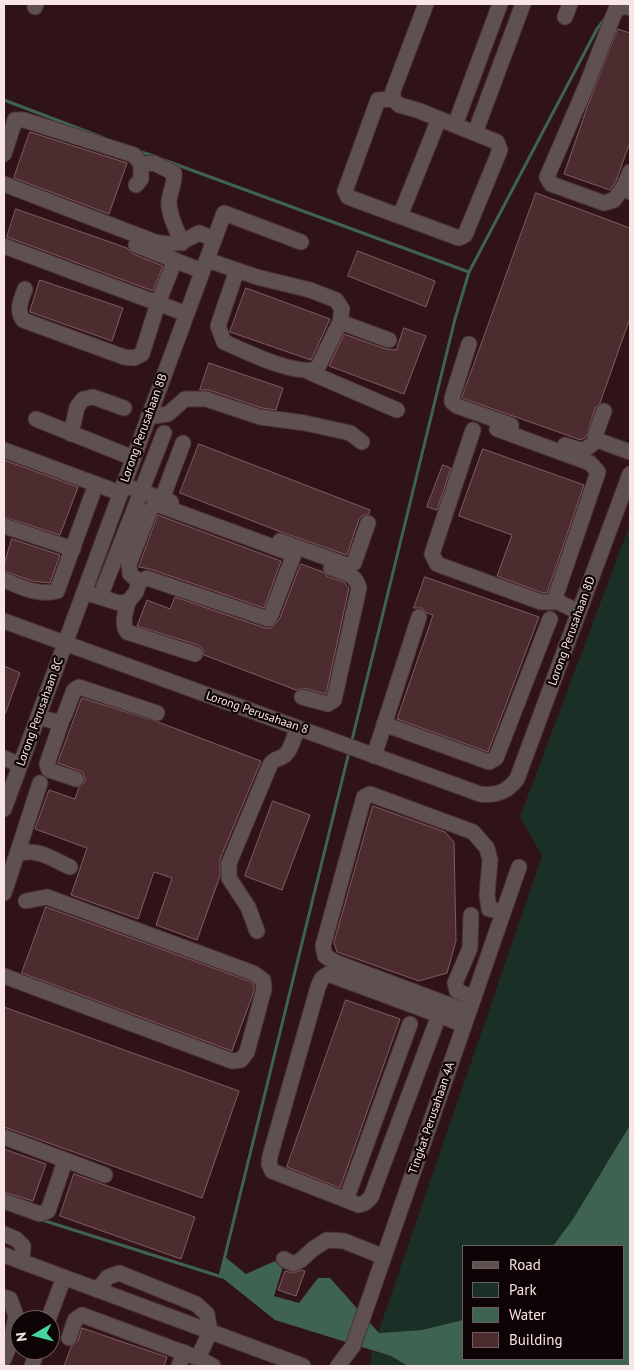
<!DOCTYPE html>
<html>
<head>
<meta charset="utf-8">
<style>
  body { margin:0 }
  #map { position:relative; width:634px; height:1370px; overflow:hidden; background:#2f1317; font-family:"PT Sans",sans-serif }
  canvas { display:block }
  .frame { position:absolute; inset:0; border:5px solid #f9e4e6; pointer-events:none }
  .legend { position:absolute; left:462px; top:1245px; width:162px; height:115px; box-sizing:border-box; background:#0f0405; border:1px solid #6d5e5f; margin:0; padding:6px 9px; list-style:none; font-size:15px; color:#f9e4e6 }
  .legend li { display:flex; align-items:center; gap:10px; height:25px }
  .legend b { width:25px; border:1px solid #6d5e5f }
  .north { position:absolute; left:10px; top:1310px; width:50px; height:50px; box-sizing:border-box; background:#0f0405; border:1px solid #6d5e5f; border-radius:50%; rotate:262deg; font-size:14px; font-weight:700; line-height:20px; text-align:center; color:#f9e4e6 }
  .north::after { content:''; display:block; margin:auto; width:18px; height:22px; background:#45d49f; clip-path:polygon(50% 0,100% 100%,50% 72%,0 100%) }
</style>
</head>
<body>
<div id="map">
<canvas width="634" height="1370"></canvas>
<div class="frame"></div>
<ul class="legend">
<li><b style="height:6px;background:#5f5051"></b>Road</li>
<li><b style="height:14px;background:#1a3026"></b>Park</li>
<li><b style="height:14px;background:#3f6352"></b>Water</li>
<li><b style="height:14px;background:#4d2c30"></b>Building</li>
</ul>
<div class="north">N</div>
</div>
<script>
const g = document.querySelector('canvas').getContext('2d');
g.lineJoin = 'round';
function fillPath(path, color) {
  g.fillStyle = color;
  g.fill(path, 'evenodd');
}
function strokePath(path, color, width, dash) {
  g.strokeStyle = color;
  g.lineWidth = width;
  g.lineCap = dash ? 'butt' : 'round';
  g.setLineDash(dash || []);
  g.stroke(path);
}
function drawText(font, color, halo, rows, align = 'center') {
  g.font = font + ' "PT Sans",sans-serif';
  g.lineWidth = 4.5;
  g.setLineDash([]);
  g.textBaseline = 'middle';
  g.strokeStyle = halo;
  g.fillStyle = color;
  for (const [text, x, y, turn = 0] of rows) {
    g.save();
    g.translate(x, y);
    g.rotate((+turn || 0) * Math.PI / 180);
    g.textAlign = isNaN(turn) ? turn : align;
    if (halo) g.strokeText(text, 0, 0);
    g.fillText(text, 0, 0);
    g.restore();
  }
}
const green = new Path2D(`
  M630 524V1125L573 1219 553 1246H463V1320L422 1330 378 1333 542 856 520 817Z
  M372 1351 391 1356 408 1366H370Z`);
const water = new Path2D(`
  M630 1125V1366H408L391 1356 275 1320 220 1276 225 1257 246 1274 275 1261 283 1267 274 1296 299 1303 318 1278H330L379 1333 422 1330 463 1320V1359H623V1246H553L573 1219Z`);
const stream = new Path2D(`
  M4 100 104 138
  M138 151 154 156
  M164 160 469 272 455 319 351 744
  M469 272 597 29 606 17
  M42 1220 222 1277
  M220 1276 349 752`);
const building = new Path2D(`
  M618 29 630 33V142L616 181 610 190 564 174 588 105Z
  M30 132 127 163 109 214 14 178Z
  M536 193 630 228V318L600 403 595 408 586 437 581 440 462 398Z
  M16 209 127 248 133 254 163 266 153 291 7 237Z
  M358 251 435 281 426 307 348 276Z
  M40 280 123 308 112 341 30 312Z
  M246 288 330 319 311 360 230 332Z
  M404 328 426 336 404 394 329 366 344 334 386 349 396 350Z
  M209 363 283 388 276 410 262 408 209 390H200Z
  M199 444 370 510 369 514 362 516 359 519 347 555 281 532 180 493Z
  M483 449 584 485 547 593H543L497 576 512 535 459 516Z
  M4 460 78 487 60 535 4 517Z
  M443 465 451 468 437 510 427 507Z
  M158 515 281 561 264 608 150 569 139 567Z
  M12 539 60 555 50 583 32 581 4 571V565Z
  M301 564 323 572 328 577 344 582 349 588 326 694 304 688 296 690 204 655 202 648 198 645 137 626 147 600 170 609 175 597 265 628H271L279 620Z
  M425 577 539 617 488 752 397 719 433 615 427 613 422 608H414Z
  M4 666 20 673 5 714H4Z
  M82 698 158 722 261 761 220 859V876L197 940 156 925 172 878 154 872 138 919 71 895 87 848 35 829 49 790 75 799 79 787 85 782V778L83 772 58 763Z
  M273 801 310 815 282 890 245 876Z
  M373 806 445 832 454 842 456 941 447 973 419 981 337 952 334 943Z
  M46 907 249 981 254 985V991L232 1051 22 973Z
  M346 1000 400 1019 340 1188 287 1167Z
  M4 1007 239 1091 202 1198 4 1127Z
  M4 1149 46 1164 33 1201 4 1192Z
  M74 1174 195 1217 181 1259 60 1216Z
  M302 1270 305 1271 296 1296 278 1290 285 1271 293 1273Z
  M82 1328 167 1357 164 1366H64L71 1347 78 1341Z`);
const minor = new Path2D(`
  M35 7 36 4
  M565 17 570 4
  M393 99 378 100 345 191 348 197 459 238 465 235 500 150 497 142 417 110 399 105 393 99V91L426 4
  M455 125 500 4
  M475 133 523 4
  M4 154 15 120H24L134 155 141 164V179L136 185
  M141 164 154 163 174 173C175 184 170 191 169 201 168 214 177 230 182 243
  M630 172 624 186 630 192
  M4 184 155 242C175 246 181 243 199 233L214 239
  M624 186 614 200 604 203 551 184 547 177 587 84 616 9 627 6 630 8
  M400 216 439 119
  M136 245 202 271
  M4 246 187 314
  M207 260 257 277 310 290 336 300 342 309 340 322 317 369C294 376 245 351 224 342L218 326 237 270
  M25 289C21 300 16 310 23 320L124 357 134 358 142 354 158 303 175 260
  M340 322 389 340
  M469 344 452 398V402L457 406 511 425
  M309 372 397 410
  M604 411 595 436 597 440 630 452
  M148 417 168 414 185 399H206L260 417 305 423 350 433 362 442
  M36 419 133 458
  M497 429 590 463 598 472 556 595 558 602 579 612
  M473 430 432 554 437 564 541 602H558
  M71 434 77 407 83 399 93 397 124 408
  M565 445C582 451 583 453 597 440
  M4 450 120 493
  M123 485 171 502
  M162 499 183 443
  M4 526 73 549
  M280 541 347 565 354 563 368 523
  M4 580C21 587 38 596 57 591L96 484
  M84 592 119 603 128 602 136 592 139 582 147 578 268 619 270 617 293 557 290 553 159 505 154 506 150 510 129 564 130 574 139 582
  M100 597 164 433
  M128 602C126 612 121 622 127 632L195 654
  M4 621C162 680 321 737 480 794 496 796 507 792 517 779L630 474
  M302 697 328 704 334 700 359 588C356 574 343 572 331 568
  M38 717 57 722 62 720 65 714 74 690 79 687 157 713
  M62 720 47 764 49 770 76 779
  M384 724 489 762 496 758 550 619
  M374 756 419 617
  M4 758 20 765
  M4 809 224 213 301 242
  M17 854 40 783
  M4 893 17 854C36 847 52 859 70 867
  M471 915 470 948 455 983 457 991 474 998
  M257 931 248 907 229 878V863L270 765C274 757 281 760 286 754 292 748 294 736 298 728
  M4 976 232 1061 241 1060 247 1052 264 989 263 980 253 973 47 897 26 901
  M468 1012 335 962 325 956 323 946 364 797 370 794 473 832 487 848 490 860 487 895 489 909 503 912
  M439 1015 371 1197 365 1203 359 1205 272 1171 269 1164 270 1156 318 987 322 978 328 974 439 1015 464 1025
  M4 1137 60 1158 64 1164 48 1211 40 1214 4 1201
  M60 1158 105 1175
  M346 1200 410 1024
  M4 1234 16 1239 23 1246 22 1262
  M4 1255 303 1366
  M284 1259 293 1264 301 1260 313 1249 327 1240 344 1241 384 1257
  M4 1297 10 1299 16 1316 11 1341 4 1359
  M48 1320 64 1277
  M69 1338 75 1320 82 1315 198 1358 210 1332 207 1314 196 1304 119 1273 108 1277 97 1290
  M198 1358 213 1366
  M32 1366 37 1350
  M179 1366 184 1352
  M338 1366 353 1346 519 867`);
const streetNames = [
  ["Lorong Perusahaan 8B",144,428,-70],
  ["Lorong Perusahaan 8D",572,631,-70],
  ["Lorong Perusahaan 8C",40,712,-70],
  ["Lorong Perusahaan 8",257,713,19],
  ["Tingkat Perusahaan 4A",432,1118,-71]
];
fillPath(green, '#1a3026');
fillPath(water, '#3f6352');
strokePath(stream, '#3f6352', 3);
fillPath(building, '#4d2c30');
strokePath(building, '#805d61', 1);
strokePath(minor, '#4b3034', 17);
strokePath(minor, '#5f5051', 15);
drawText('12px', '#f9e4e6', '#0f0405', streetNames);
</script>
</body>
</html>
